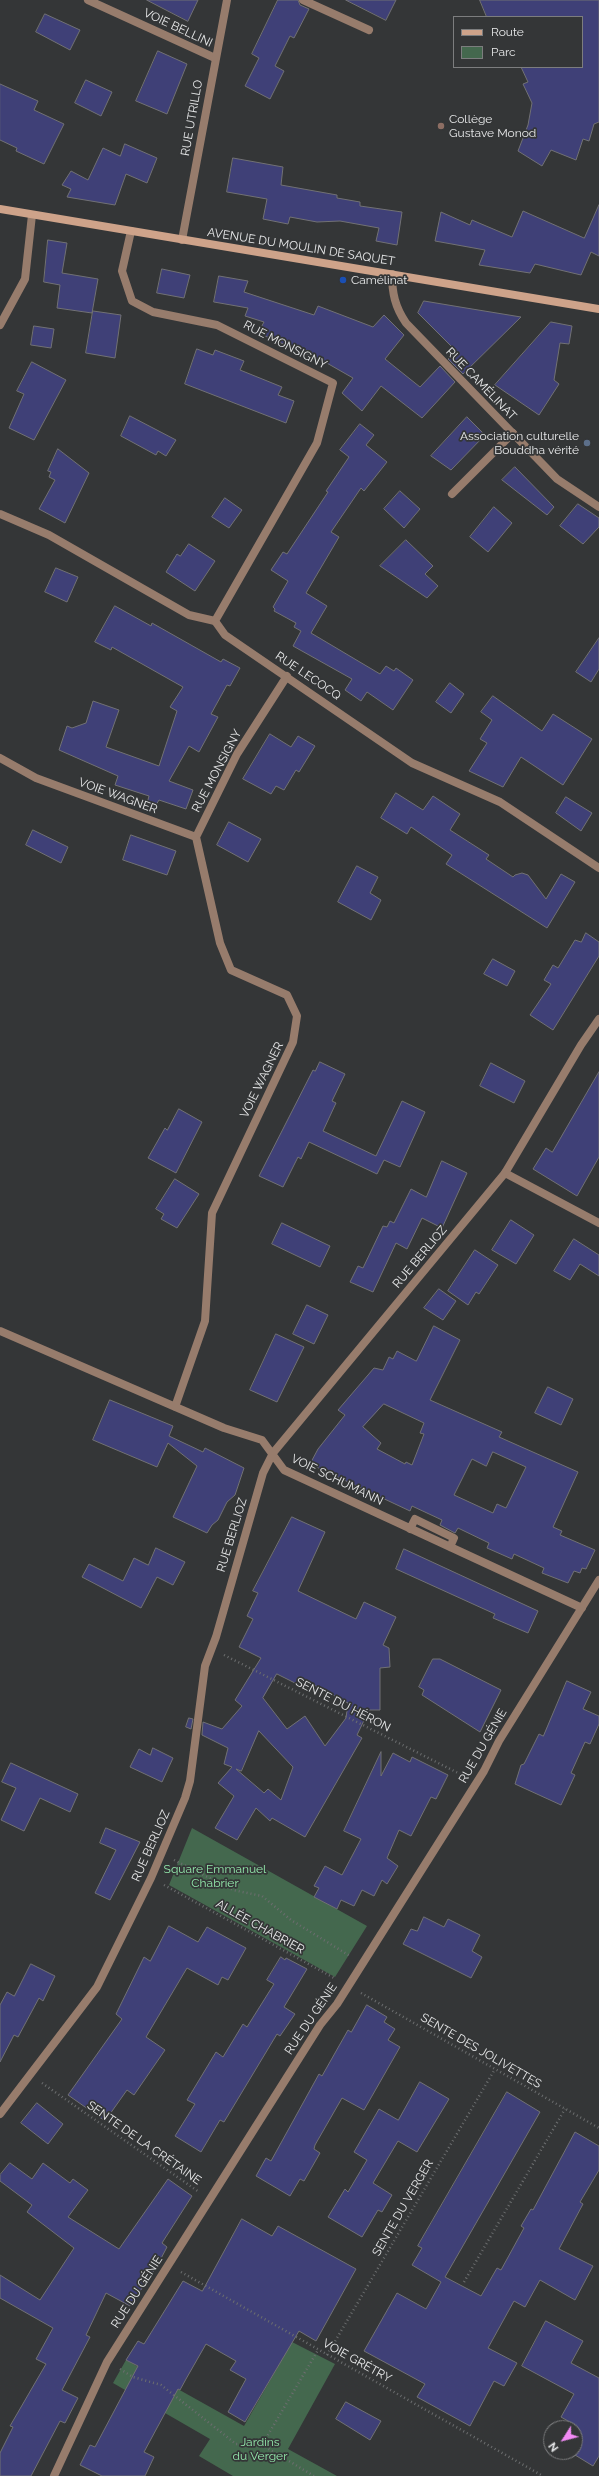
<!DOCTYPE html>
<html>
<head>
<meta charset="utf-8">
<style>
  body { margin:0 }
  #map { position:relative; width:599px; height:2476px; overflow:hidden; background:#343637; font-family:Raleway,sans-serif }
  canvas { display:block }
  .legend { position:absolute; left:453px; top:16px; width:130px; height:52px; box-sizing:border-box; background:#343637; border:1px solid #7c7d7e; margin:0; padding:5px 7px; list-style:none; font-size:12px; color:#e7e8e9 }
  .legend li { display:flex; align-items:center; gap:8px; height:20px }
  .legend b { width:20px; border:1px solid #7c7d7e }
  .north { position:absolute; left:543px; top:2420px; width:40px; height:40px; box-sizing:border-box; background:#343637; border:1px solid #7c7d7e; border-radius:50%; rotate:234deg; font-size:11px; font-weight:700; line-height:16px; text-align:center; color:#e7e8e9 }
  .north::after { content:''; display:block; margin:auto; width:14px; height:18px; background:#f18af4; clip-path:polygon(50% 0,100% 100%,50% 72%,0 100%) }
</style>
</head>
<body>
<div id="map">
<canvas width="599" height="2476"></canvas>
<ul class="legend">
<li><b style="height:5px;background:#cea38a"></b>Route</li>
<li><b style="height:11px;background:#44684e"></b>Parc</li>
</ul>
<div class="north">N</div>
</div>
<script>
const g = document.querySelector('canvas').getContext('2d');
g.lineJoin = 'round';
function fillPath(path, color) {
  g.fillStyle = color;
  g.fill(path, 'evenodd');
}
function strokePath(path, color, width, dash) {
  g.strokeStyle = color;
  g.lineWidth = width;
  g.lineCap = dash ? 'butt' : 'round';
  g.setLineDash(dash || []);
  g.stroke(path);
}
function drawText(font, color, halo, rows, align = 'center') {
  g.font = font + ' Raleway,sans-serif';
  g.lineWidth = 3.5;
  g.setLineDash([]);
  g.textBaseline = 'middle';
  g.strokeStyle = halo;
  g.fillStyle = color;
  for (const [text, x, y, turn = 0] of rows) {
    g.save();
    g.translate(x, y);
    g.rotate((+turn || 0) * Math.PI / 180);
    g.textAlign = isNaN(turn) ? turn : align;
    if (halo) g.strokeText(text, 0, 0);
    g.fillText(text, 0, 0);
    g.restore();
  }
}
const green = new Path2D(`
  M192 1828 367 1926 335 1977 169 1885Z
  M292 2342 335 2364 288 2449 337 2476H233L199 2456 210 2439 113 2383 126 2360 244 2426Z`);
const building = new Path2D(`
  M147 0H198L188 21Z
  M278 0H298L300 5 309 9 294 38 290 36 275 66 284 71 270 99 245 86 259 58 252 54Z
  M346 0H396L386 20Z
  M480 0H599V122L594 124 589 141 583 139 576 160 551 150 542 166 518 151 528 125 532 103 523 84 528 82 521 67H582V17H487Z
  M45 14 80 30 70 50 36 32Z
  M158 51 187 64 167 114 136 101Z
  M86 80 112 92 101 116 75 103Z
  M0 84 38 101 34 110 64 124 44 164 16 151 17 148 0 140Z
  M125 144 157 158 147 183 126 174 115 205 67 197 71 189 62 185 71 171 88 180 103 148 120 156Z
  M233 158 283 167 281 185 337 195V198L360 202V206L402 212 397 245 376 241 379 228 340 221 317 222 290 217 288 224 263 219 267 199 227 192Z
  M599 205V256L591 252 581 275 535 264 530 273 479 265 485 250 435 241 441 212 470 225 472 220 512 237 523 211 584 238Z
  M48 240 67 243 62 273 98 279 92 313 57 308 60 285 44 282Z
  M162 269 190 275 184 298 157 293Z
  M219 276 248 281 244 292 314 315 318 306 373 327 384 315 404 335 385 359 420 387 440 366 455 382 422 418 381 386 362 411 342 393 353 378 325 362 258 333 264 322 245 316 248 308 214 302Z
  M424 301 460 307 521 317 463 374 448 359 456 351 418 313Z
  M93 311 121 315 115 358 86 353Z
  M551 322 572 326 569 344 560 343 554 380 559 384 539 415 495 385Z
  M34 326 54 329 51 348 31 345Z
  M197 349 213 355 215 350 244 361 240 370 282 387 278 395 294 401 286 423 185 384Z
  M32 362 66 380 34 440 9 428 24 394 17 391Z
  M130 416 176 440 166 456 158 451 156 455 121 436Z
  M467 417 485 435 451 470 431 456Z
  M360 424 374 435 366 445 387 462 364 491 361 488 331 532 339 537 306 593 327 606 311 633 380 674 386 666 394 671 396 668 413 680 393 710 367 692 361 701 345 690 352 679 293 646 301 631 294 627 296 623 274 611 275 609 273 607 288 581 271 570 283 552 287 554 328 492 326 491 349 457 340 450Z
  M58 449 89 473 65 523 39 509 55 480 49 477 51 472 48 471Z
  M515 467 554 507 547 515 502 480Z
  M400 491 420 509 404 528 384 509Z
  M225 498 242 510 229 528 212 517Z
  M578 504 599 518V527L583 544 560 526Z
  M494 507 512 523 488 552 470 537Z
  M406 540 433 566 425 574 438 586 427 598 380 566Z
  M189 544 215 561 195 591 166 572 177 554 180 556Z
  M56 568 78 577 67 602 45 592Z
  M115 606 151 626 152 623 221 662 223 659 240 668 230 686 227 685 211 714 218 717 199 752 189 746 169 781 193 790 186 809 159 800 153 810 146 807 149 796 115 785 118 776 59 750 67 726 72 728 86 723 93 701 119 710 106 747 159 766 177 711 170 707 183 687 112 647 111 650 95 642Z
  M599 638V669L591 682 576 672Z
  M450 683 464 694 451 713 436 702Z
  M493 696 542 731 553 714 592 739 563 785 521 757 503 787 469 771 487 743 480 739 492 720 481 712Z
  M270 734 291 747 298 736 315 746 299 772 296 770 284 790 276 786 271 794 243 779Z
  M396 793 423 810 433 796 460 814 450 830 489 855 486 859 513 877 515 875 522 873 528 875 546 899 561 874 575 882 547 928 446 864 452 855 411 827 407 834 381 818Z
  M566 797 592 813 581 831 556 813Z
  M229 822 261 839 248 862 217 845Z
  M33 830 68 847 61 863 26 845Z
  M131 835 176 851 167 875 123 860Z
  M357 866 378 877 370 893 381 900 371 920 338 902Z
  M586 933 599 942V956L553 1030 530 1015 551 984 544 980 553 965 558 968 575 940 581 942Z
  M493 959 515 971 507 986 484 974Z
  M320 1062 345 1074 332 1101 336 1103 323 1131 376 1156 402 1101 425 1112 400 1167 384 1160 377 1174 309 1142 301 1159 298 1157 283 1187 259 1176 313 1070 315 1071Z
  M491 1063 525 1081 514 1103 480 1086Z
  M599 1072V1157L577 1196 533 1169 546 1148 552 1152Z
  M179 1109 202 1122 176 1173 148 1158 165 1128 167 1130Z
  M442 1161 467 1173 442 1228 422 1218 407 1249 396 1243 373 1292 350 1282 358 1266 363 1268 383 1226 387 1227 390 1221 394 1223 411 1189 426 1197Z
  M175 1179 199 1194 177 1228 161 1219 164 1214 156 1209Z
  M511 1220 534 1235 516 1264 492 1250Z
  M282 1223 330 1246 320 1267 272 1244Z
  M574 1239 599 1255V1276L580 1264 570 1280 554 1271Z
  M475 1250 498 1265 479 1294 476 1292 468 1305 448 1291Z
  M439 1289 456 1301 443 1320 424 1308Z
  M307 1305 328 1315 314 1344 293 1334Z
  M434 1326 460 1340 430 1400 502 1432 499 1437 578 1472 553 1527 562 1531 560 1535 595 1550 586 1569 582 1568 580 1573 574 1571 568 1583 542 1573 544 1568 514 1554 512 1559 487 1548 489 1543 458 1528 455 1533 440 1525 442 1520 412 1506 410 1511 310 1464 318 1449 345 1415 338 1410 374 1368 383 1370 389 1357 393 1359 397 1351 416 1361ZM384 1404 424 1423 420 1433 424 1434 412 1465 406 1462 405 1464 377 1449 381 1443 363 1427ZM493 1452 526 1467 506 1508 497 1504 493 1513 454 1495 472 1459 486 1466Z
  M276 1334 304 1347 277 1402 250 1390Z
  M548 1387 573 1399 561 1425 535 1413Z
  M110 1400 173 1426 169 1436 203 1452 205 1448 244 1468 235 1495 227 1502 218 1520 212 1525 207 1533 173 1517 197 1466 168 1443 157 1467 93 1440Z
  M292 1517 325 1532 298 1591 356 1619 364 1602 396 1617 383 1645 389 1648 390 1667 380 1668V1710H369L357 1735 362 1738 305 1837 272 1818 270 1821 256 1808 237 1840 215 1828 234 1796 218 1783 232 1767 224 1764 228 1748 202 1735 203 1722 222 1729 242 1706 235 1700 261 1658 239 1647 253 1619 247 1616 258 1593 253 1591ZM277 1674 311 1691 314 1685 348 1703 346 1718 325 1746 305 1716 287 1729 263 1698ZM259 1731 293 1767 281 1800 268 1789 264 1793 236 1769 241 1771Z
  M156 1548 185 1562 173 1585 157 1577 141 1608 82 1577 89 1564 123 1581 134 1558 148 1565Z
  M404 1549 538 1611 528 1633 493 1618 495 1614 396 1569Z
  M433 1659H440L501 1690 480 1732 422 1695 424 1690 419 1687Z
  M567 1681 591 1692 583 1709 599 1716V1724L590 1744 585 1742 571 1773 575 1775 561 1805 515 1784 521 1765 524 1764 539 1734 543 1736Z
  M189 1718 193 1719 191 1729 186 1727Z
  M153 1748 173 1758 162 1782 130 1767 139 1749 150 1755Z
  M381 1752V1776L393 1753 410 1762 412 1757 448 1775 436 1799 431 1797 411 1836 399 1830 387 1858 398 1866 387 1884 382 1880 374 1896 362 1890 354 1906 341 1900 337 1909 314 1897 319 1888 314 1886 325 1866 342 1875 361 1839 344 1831Z
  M11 1763 78 1794 70 1812 40 1798 24 1831 1 1820 16 1788 2 1782Z
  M106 1828 140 1842 110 1900 95 1893 116 1850 100 1843Z
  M424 1917 444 1927 448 1919 480 1935 472 1951 482 1957 471 1978 403 1944 411 1929 417 1931Z
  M169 1926 198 1942 207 1927 246 1948 228 1980 222 1977 218 1985 187 1968 146 2037 165 2050 134 2095 127 2090 105 2121 68 2095 122 2019 116 2014 144 1957 150 1961Z
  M281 1957 285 1960 286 1958 307 1969 284 2007 295 2014 280 2036 277 2034 224 2122 220 2120 201 2152 175 2136 195 2104 187 2100 216 2052 223 2057 243 2024 247 2027 274 1984 267 1980Z
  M31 1964 55 1976 43 2001 39 1998 18 2037 14 2035 0 2062V2005L7 1992 14 1996Z
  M367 2005 387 2017 384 2022 395 2029 388 2040 400 2047 364 2110 342 2098 315 2145 314 2149 320 2153 304 2181 300 2179 290 2196 256 2176 266 2158 271 2161 319 2074 322 2076 348 2030 351 2032Z
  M420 2082 449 2099 417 2152 398 2141 373 2183 392 2195 382 2212 378 2210 362 2237 328 2217 345 2189 348 2192 367 2160 354 2152 379 2109 398 2120Z
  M507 2092 540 2112 445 2277 481 2296 497 2268 501 2270 524 2228 521 2226 531 2209 533 2210 575 2132 599 2146V2170L580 2202 583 2204 559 2249 593 2266 575 2300 540 2280 525 2307 514 2301 488 2348 517 2363 504 2386 494 2381 470 2426 417 2397 425 2384 364 2351 397 2293 426 2309 441 2282 412 2265 422 2248 418 2246Z
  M37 2103 63 2124 48 2144 21 2123Z
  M10 2163 32 2179 43 2163 70 2183 73 2179 88 2190 68 2217 119 2249 168 2179 192 2196 162 2243 167 2247 157 2266 130 2306 106 2293 86 2335 90 2337 62 2390 78 2398 65 2423 60 2421 31 2476H0V2453L13 2427 10 2426 46 2364 36 2359 53 2328 0 2298V2275L40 2300 74 2248 27 2212 32 2205 0 2181V2175Z
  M242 2219 272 2236 278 2226 356 2269 316 2341 299 2331 245 2422 228 2412 246 2379 230 2370 236 2361 206 2344 186 2379 180 2390 178 2389 144 2452 154 2457 145 2476H102L80 2465 90 2445 95 2447 138 2366 126 2360 138 2341 144 2344 183 2281 202 2291Z
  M546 2321 583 2341 571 2363 599 2378V2456L593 2466 575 2455V2425L561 2417 574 2394 522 2366Z
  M346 2402 381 2421 370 2440 336 2419Z`);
const path = new Path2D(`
  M224 1655 464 1776
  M174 1860 233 1890 262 1896 291 1920 350 1956
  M164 1885 336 1979
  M361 1993 599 2128
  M42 2083 199 2192
  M181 2272 543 2476
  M464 2282 565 2109
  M327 2355 495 2069
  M120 2369 133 2377 161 2385 236 2444 262 2445
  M314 2476 262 2445 318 2350`);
const lane = new Path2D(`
  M88 0 215 58
  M303 0 369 30
  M452 494 513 433
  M0 514 49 535 189 615 215 621
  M505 1173 599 1223`);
const street = new Path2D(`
  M131 231 122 271 132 301 153 312 217 325 333 383 317 443 215 621 225 635 412 763 500 802 599 868
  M182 240 227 0
  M392 274C392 293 395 307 406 323L557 479 599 507
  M0 325 25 279 32 215
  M0 758 36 778 196 837 220 943 231 970 287 995 297 1016 293 1042 212 1213 205 1321 175 1407
  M196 837 237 754 287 676
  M0 1331 224 1428 262 1440 284 1470 582 1608
  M410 1529 415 1519 454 1538 450 1547
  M0 2114 97 1987 151 1878 185 1798 190 1781 205 1666 216 1637 263 1473 273 1453 505 1173 581 1045 599 1019
  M54 2476 107 2362 320 2025 337 2004 484 1771 499 1741 599 1580`);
const secondary = new Path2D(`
  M0 209 599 309`);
const markers = [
  [441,126,4,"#8d6e63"],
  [343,280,4,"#1a4fb4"],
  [587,443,4,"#5c6f8a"]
];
const streetNames = [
  ["VOIE BELLINI",178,28,25],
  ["RUE UTRILLO",192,118,-80],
  ["AVENUE DU MOULIN DE SAQUET",301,247,9],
  ["RUE MONSIGNY",285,345,27],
  ["RUE CAMÉLINAT",481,384,46],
  ["RUE LECOCQ",308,676,34],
  ["RUE MONSIGNY",217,771,-62],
  ["VOIE WAGNER",118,796,20],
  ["VOIE WAGNER",262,1080,-64],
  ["RUE BERLIOZ",420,1257,-50],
  ["VOIE SCHUMANN",337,1480,26],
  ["RUE BERLIOZ",232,1535,-73],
  ["SENTE DU HÉRON",343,1705,27],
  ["RUE DU GÉNIE",483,1746,-60],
  ["RUE BERLIOZ",151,1846,-66],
  ["ALLÉE CHABRIER",260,1927,29],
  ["RUE DU GÉNIE",311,2019,-56],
  ["SENTE DES JOLIVETTES",481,2051,30],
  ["SENTE DE LA CRÉTAINE",144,2143,35],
  ["SENTE DU VERGER",403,2208,-60],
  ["RUE DU GÉNIE",137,2292,-57],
  ["VOIE GRÉTRY",357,2361,29]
];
const poiNames = [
  ["Collège",449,119],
  ["Gustave Monod",449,133],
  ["Camélinat",351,280],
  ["Association culturelle",579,436,"right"],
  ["Bouddha vérité",579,450,"right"]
];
const parkNames = [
  ["Square Emmanuel",215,1869],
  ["Chabrier",215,1883],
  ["Jardins",260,2442],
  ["du Verger",260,2456]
];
fillPath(green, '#44684e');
fillPath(building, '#3f4077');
strokePath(building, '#717174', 1);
strokePath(path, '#6c6e6f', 2.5, [1, 3]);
strokePath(lane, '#977c6c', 8);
strokePath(street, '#977c6c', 8);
strokePath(secondary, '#cea38a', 8);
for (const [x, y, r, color] of markers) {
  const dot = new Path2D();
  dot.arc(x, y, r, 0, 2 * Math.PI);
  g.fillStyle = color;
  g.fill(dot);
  strokePath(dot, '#343637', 1.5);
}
drawText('12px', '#e7e8e9', '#343637', streetNames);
drawText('12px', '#e7e8e9', '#343637', poiNames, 'left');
drawText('12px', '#93eaac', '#343637', parkNames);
</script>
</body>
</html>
